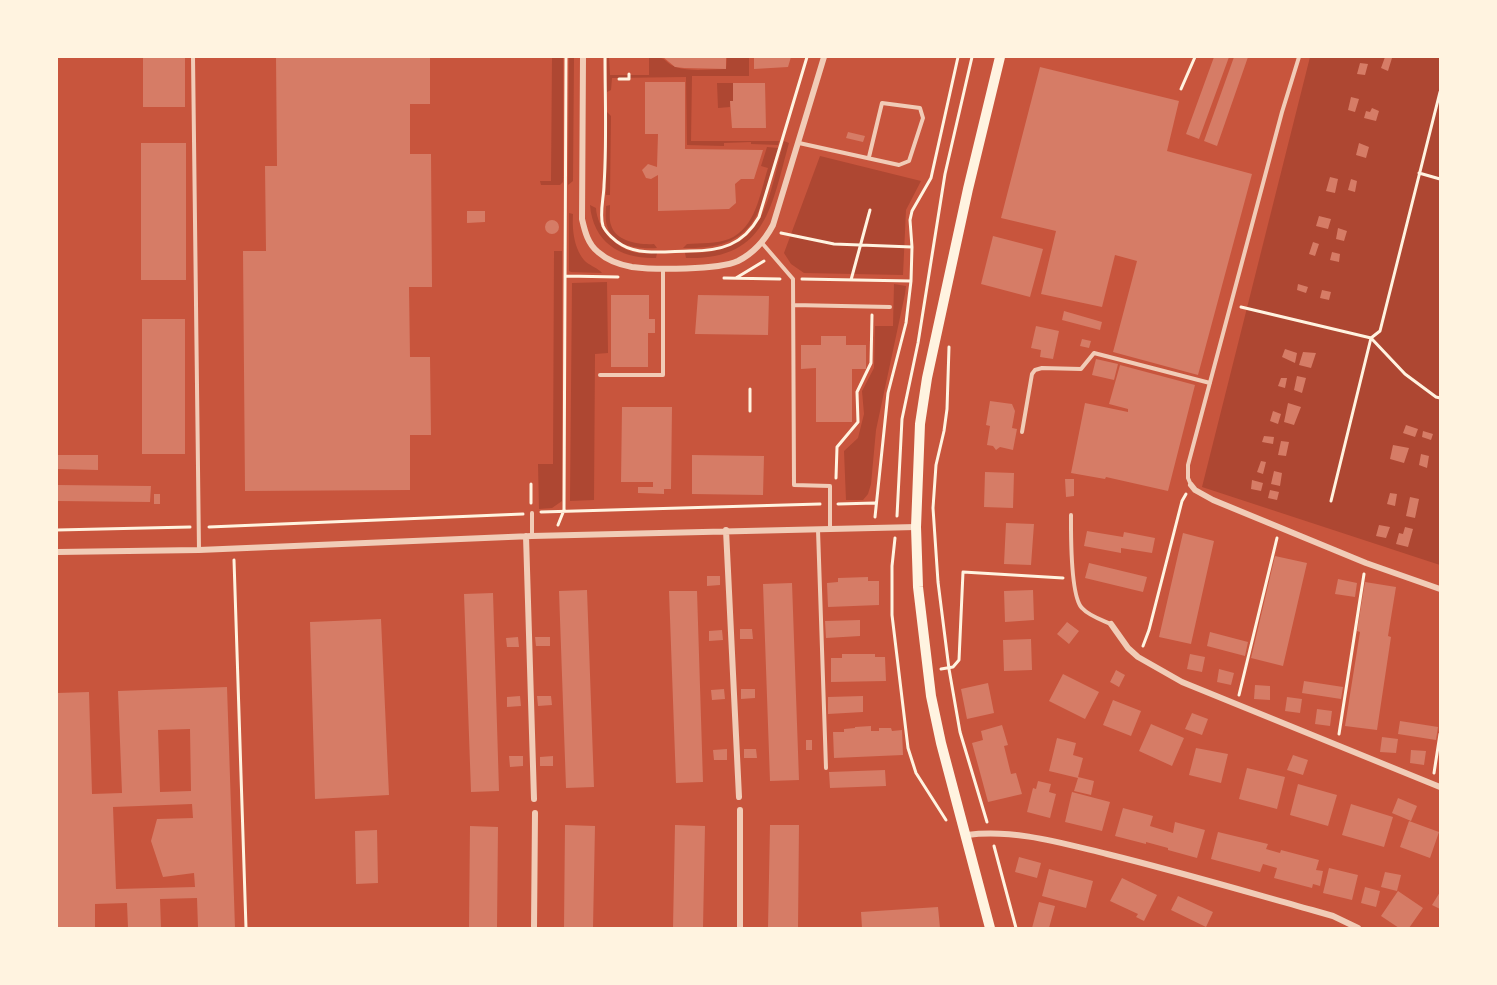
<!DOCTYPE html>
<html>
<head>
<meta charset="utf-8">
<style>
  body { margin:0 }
  #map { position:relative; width:1497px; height:985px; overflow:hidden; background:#c8553d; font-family:"Sofia Sans Condensed",sans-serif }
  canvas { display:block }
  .frame { position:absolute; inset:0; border:58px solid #fff3e0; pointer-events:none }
</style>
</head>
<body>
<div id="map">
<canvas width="1497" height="985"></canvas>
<div class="frame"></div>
</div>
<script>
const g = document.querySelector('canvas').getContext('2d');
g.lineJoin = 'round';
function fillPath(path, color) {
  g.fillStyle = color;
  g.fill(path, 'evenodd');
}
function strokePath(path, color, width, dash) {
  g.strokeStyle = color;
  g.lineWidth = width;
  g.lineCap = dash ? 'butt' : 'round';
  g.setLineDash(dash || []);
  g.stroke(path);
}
const green = new Path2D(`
  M552 57H563V182L560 185H541L540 181H551Z
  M569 57H574L573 181 568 185Z
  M607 57H609L610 75H649V57C670 57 662 62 676 67 690 72 710 69 726 69L727 57H749V76H692L691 141H779L778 145 751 144V142L724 143V146L687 145 686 77 612 78 611 90 607 92Z
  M1310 57H1440V565L1202 487Z
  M717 83H733V101H730V107L718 108Z
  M607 112 611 116 610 195H606Z
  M784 141 789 143C771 207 767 260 686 258L685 253C766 255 766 205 784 141Z
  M767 147 778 148C760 210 760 250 683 248L687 244C700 243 717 244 729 239 756 228 760 193 768 168L761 166Z
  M820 156 921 181 906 210 903 275 804 273 791 264 784 253Z
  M590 205 596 208C597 229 616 249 637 253 643 254 651 253 657 253L656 258C621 259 593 243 590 205Z
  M610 205C610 211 609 220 611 225 616 242 640 245 654 244L657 248C639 249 613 247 607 226 605 219 606 212 606 206Z
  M569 213 573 214C572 230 574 250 586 262 591 266 599 269 602 273L571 272 569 271Z
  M554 251H562V501L552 508 539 509 538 464H553Z
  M607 282 608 353 595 354 594 500 570 501 572 283Z
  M894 284 906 286 905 294 876 430 871 484 868 494 863 500H846L844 451 858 438 864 414 862 391 874 368 875 326H893Z`);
const building = new Path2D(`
  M143 57H185V107H143Z
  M276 57H430V104H410V154H431L432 287H409L410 357H430L431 435H410V490L245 491 243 251H266L265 166H277Z
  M663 57H726V69L684 68 675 67Z
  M754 57H791L788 67 754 69Z
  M1214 57H1229L1199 139 1186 134Z
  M1234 57H1248L1217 146 1204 141Z
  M1385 57 1392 58 1388 71 1381 68Z
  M1360 63 1368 64 1365 75 1357 74Z
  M1040 67 1179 101 1167 151 1252 174 1198 375 1113 352 1137 261 1115 255 1102 307 1041 294 1056 231 1001 218Z
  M645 82H685V149L763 150 754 179H741L735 184 736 203 729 209 658 211V175L651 179 646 178 642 170 648 164 657 167 658 134H645Z
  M733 83H765L766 128H732L730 101H733Z
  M1351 97 1359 99 1355 112 1348 110Z
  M1372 108 1379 111 1376 121 1364 118 1366 111 1370 112Z
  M848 132 865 136 863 142 846 138Z
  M141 143H186V280H141Z
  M1359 143 1369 147 1366 158 1356 155Z
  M1330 177 1338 179 1335 193 1326 191Z
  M1351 179 1357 181 1355 192 1348 190Z
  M467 211H485V222L467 223Z
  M1319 216 1331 219 1328 229 1316 226Z
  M545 227a7 7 0 1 1 14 0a7 7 0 1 1-14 0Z
  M1338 228 1347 231 1344 241 1336 239Z
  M993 236 1043 249 1030 297 981 284Z
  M1313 242 1319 244 1315 256 1309 254Z
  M1332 252 1340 254 1339 262 1330 260Z
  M1298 284 1308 287 1306 293 1297 290Z
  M1322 290 1331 292 1329 300 1320 298Z
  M611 295H649V319H655V333H648V367H611Z
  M698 295 769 296 768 335 695 334Z
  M1064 311 1102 322 1100 330 1062 320Z
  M142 319H185V454H142Z
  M1036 326 1059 331 1053 359 1040 357 1041 350 1031 348Z
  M821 336H846V345H866V369H852V422H816V368L801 369V345H821Z
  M1082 339 1091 341 1089 348 1080 346Z
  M1285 349 1297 353 1295 363 1282 357Z
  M1303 352 1316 353 1311 368 1299 365Z
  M1096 359 1118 364 1114 380 1092 375Z
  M1120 365 1195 385 1168 491 1106 477 1105 479 1071 473 1085 403 1128 412V409L1109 404Z
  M1297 376 1306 378 1302 393 1294 390Z
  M1281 378H1287L1285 388 1278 386Z
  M990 401 1012 404 1015 411 1012 428 1017 429 1013 450 1000 447 996 450 993 446 987 445 990 426 986 425Z
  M1288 403 1301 407 1294 425 1284 422Z
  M622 407H672L671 489H664V494L638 493V487H653V482H621Z
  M1273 411 1281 414 1278 424 1270 421Z
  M1406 425 1418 429 1415 437 1403 433Z
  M1423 431 1433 434 1431 440 1422 437Z
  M1264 436 1274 437 1273 444 1262 442Z
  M1281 441 1289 442 1286 456 1278 455Z
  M1393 445 1409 448 1404 463 1390 459Z
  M1421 454 1429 456 1427 468 1419 465Z
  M57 455H98V470L57 469Z
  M692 455 764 456 763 495 692 494Z
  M1261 461 1266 462 1263 474 1257 472Z
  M1274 471 1282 473 1280 486 1271 484Z
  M985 472 1014 473 1013 508 984 507Z
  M1065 479H1074V496L1066 497Z
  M1252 480 1263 483 1261 491 1251 489Z
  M57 485 151 486 150 502 57 501Z
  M1270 490 1279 492 1277 500 1268 498Z
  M1390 493 1397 494 1395 506 1387 504Z
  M154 494H160V504H154Z
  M1410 497 1419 499 1415 518 1406 516Z
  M1006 523 1034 524 1031 565 1004 564Z
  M1379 525 1390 527 1386 538 1376 536Z
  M1405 527 1413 529 1408 547 1396 544 1399 533 1403 534Z
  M1087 531 1123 537 1124 532 1155 538 1152 553 1121 548V553L1084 546Z
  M1183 533 1214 541 1191 644 1159 637Z
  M1275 556 1307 563 1283 666 1251 658Z
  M1089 563 1147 577 1143 592 1085 578Z
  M707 576H720V585L707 586Z
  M868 577V581H879V605L828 607 827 583 838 582V578Z
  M1338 579 1357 583 1355 597 1335 594Z
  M1365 582 1396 587 1388 636 1391 637 1377 730 1345 726 1360 632 1357 631Z
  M792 583 799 780 770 781 763 584Z
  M587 590 594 787 566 788 559 591Z
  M1033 590 1034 620 1005 622 1004 591Z
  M669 591H697L703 782 676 783Z
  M493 593 499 791 471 792 464 594Z
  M381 619 389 795 315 799 310 622Z
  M860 620V636L826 638 825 621Z
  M1067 622 1079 631 1069 644 1057 634Z
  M740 629H752L753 639H740Z
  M722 630 723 640 709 641V631Z
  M1210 632 1248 642 1245 656 1207 646Z
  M518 637 519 647H507L506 638Z
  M535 637H550V646H536Z
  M1031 639 1032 670 1004 671 1003 640Z
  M842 654H875V657H885L886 681 831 682V658H842Z
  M1190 654 1205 657 1202 672 1187 669Z
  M1219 669 1234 673 1231 685 1217 682Z
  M1116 670 1125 675 1119 687 1110 682Z
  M1063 674 1099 692 1085 719 1049 701Z
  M1304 681 1343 687 1341 699 1302 693Z
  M988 683 994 713 967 719 961 689Z
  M1255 685 1270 686V700L1254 699Z
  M227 687 235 928H198L197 898 160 899 161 928H128L127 903 95 904V928H58L57 693 89 692 92 794 122 793 118 691ZM190 729 191 791 160 792 158 730ZM192 804 193 818 157 819 151 841 163 877 194 873 195 887 116 889 113 807Z
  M724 689 725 699 712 700 711 690Z
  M741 689H755V698L741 699Z
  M520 696 521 706 507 707V697Z
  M537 696H551L552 705 538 706Z
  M863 696V712L828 714V697Z
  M1287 697 1302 699 1300 713 1285 711Z
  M1113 700 1141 711 1131 736 1103 725Z
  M1317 709 1332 711 1330 726 1315 724Z
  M1192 713 1208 719 1202 735 1185 729Z
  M1400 721 1438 727 1436 740 1398 734Z
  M1151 724 1184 738 1172 766 1139 751Z
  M1002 725 1008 745 1004 746 1011 774 1016 773 1022 794 988 802 972 743 983 740 981 731Z
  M871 726V731H879V728H891L892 731 902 730 903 755 834 758 833 732H844V729L855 728V727Z
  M1382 737 1398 739 1396 753 1380 752Z
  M1057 738 1076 743 1073 755 1083 758 1078 777 1094 781 1091 795 1074 791 1078 778 1049 771Z
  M806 740H812V750H806Z
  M1196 748 1228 754 1221 783 1189 775Z
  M727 749V760H714L713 750Z
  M744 749H756L757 758H744Z
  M1411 750 1426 751 1424 765 1410 763Z
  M1293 755 1308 760 1303 775 1287 770Z
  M509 756H523V766L510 767Z
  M553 756V766H540V757Z
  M1247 768 1285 777 1277 809 1239 799Z
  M885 770 886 786 830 788 829 772Z
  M1038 781 1051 784 1049 792 1056 794 1050 818 1027 812 1033 788 1036 789Z
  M1298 784 1337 795 1328 826 1290 815Z
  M1072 792 1110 802 1102 831 1065 822Z
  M1398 798 1417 806 1411 821 1392 813Z
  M1351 804 1393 817 1384 847 1342 835Z
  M1123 808 1153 816 1150 826 1173 833 1175 822 1205 830 1197 858 1168 850V848L1146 842V844L1115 836Z
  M1409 821 1439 832 1430 858 1400 847Z
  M565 825 595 826 593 928H564Z
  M675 825 705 826 703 928H673Z
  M770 825H799L798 928H768Z
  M470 826 498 827 497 928H469Z
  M377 830 378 883 356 884 355 831Z
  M1218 832 1268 844 1266 849 1280 853 1281 850 1319 860 1316 870 1323 871 1320 886 1313 884 1312 888 1274 878 1277 868 1263 864 1260 872 1211 859Z
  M1019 857 1041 863 1037 878 1015 872Z
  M1329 868 1358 875 1352 900 1323 893Z
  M1049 869 1093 881 1086 908 1042 896Z
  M1385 872 1401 875 1397 891 1381 887Z
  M1122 878 1157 895 1144 921 1136 917 1138 914 1110 901Z
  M1365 887 1380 891 1376 907 1361 903Z
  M1398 891 1423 908 1409 928H1399L1381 916Z
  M1440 892V909L1432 905Z
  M1178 896 1213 912 1206 927 1171 910Z
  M1039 902 1055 906 1049 928H1032Z
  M938 907 940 928H862L861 912Z`);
const path = new Path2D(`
  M605 57C605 100 607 142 604 185 604 197 599 214 603 226 606 233 615 241 622 245 640 256 670 251 690 251 721 251 743 245 759 217L807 57
  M619 79H629V74
  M1181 89 1195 57
  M1419 173 1440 179
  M781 233 834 244 912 247
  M566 276 618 277
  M724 278 780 279
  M736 278 764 261
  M802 279 911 281
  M851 280 870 210
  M1241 307 1371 338 1405 374 1436 397 1440 398
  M949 347 947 409 944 431 936 465 933 508 938 582 949 669 960 732 987 822
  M750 411V389
  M836 478 837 447 858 422 857 392 871 363 872 315
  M531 484V503
  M1331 501 1371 338 1380 331 1440 92
  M838 504 875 503
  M541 512 820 504
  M897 516 902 419 918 343 945 174 972 57
  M875 517 888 393 906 323 911 281 912 247 910 220 912 211 931 178 958 57
  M558 525 564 510 566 57
  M209 527 523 514
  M57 530 190 527
  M895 538 892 566V615L908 748 916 773 946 820
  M234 560 246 928
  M1143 646 1149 630 1182 501 1186 494
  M941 669 953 667 959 660 963 572 1063 578
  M1239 695 1277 538
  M1339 734 1364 574
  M1434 773 1440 734
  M994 846 1016 928`);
const service = new Path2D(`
  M193 57 199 550
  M799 143 899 165 909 161 923 118 920 108 882 103 869 157
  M762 243 793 279 794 485 830 486V529
  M793 305 890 307
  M600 375H663V268
  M1022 432 1032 374 1035 370 1042 368 1081 369 1094 353 1210 383
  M1191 485 1188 478V465L1282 112 1299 57
  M532 513V536
  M1071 515C1071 533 1070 596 1082 608 1089 616 1102 620 1111 624
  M818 530 826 768`);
const minor = new Path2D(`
  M583 57 582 219C585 232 588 244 598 252 607 260 621 265 632 267 655 270 718 270 738 261 754 253 765 240 773 225L824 57
  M1191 485 1195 490 1213 500 1366 563 1440 589
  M726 530 739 797
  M526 536 534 799
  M57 552 199 550 532 536 916 527
  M1111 624 1128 648 1138 657 1182 682 1440 787
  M967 835C1015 829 1061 843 1107 854 1176 871 1244 891 1312 910L1333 916 1358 928
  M534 928 535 813
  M740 928V810`);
const secondary = new Path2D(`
  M990 928 941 743 931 696 918 587 916 527 920 424 927 378 968 189 1000 57`);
fillPath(green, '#ae4732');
fillPath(building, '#d67c66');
strokePath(path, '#fff3e0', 3);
strokePath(service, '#f1ccb7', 4);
strokePath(minor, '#f1ccb7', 6);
strokePath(secondary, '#fff3e0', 10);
</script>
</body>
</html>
